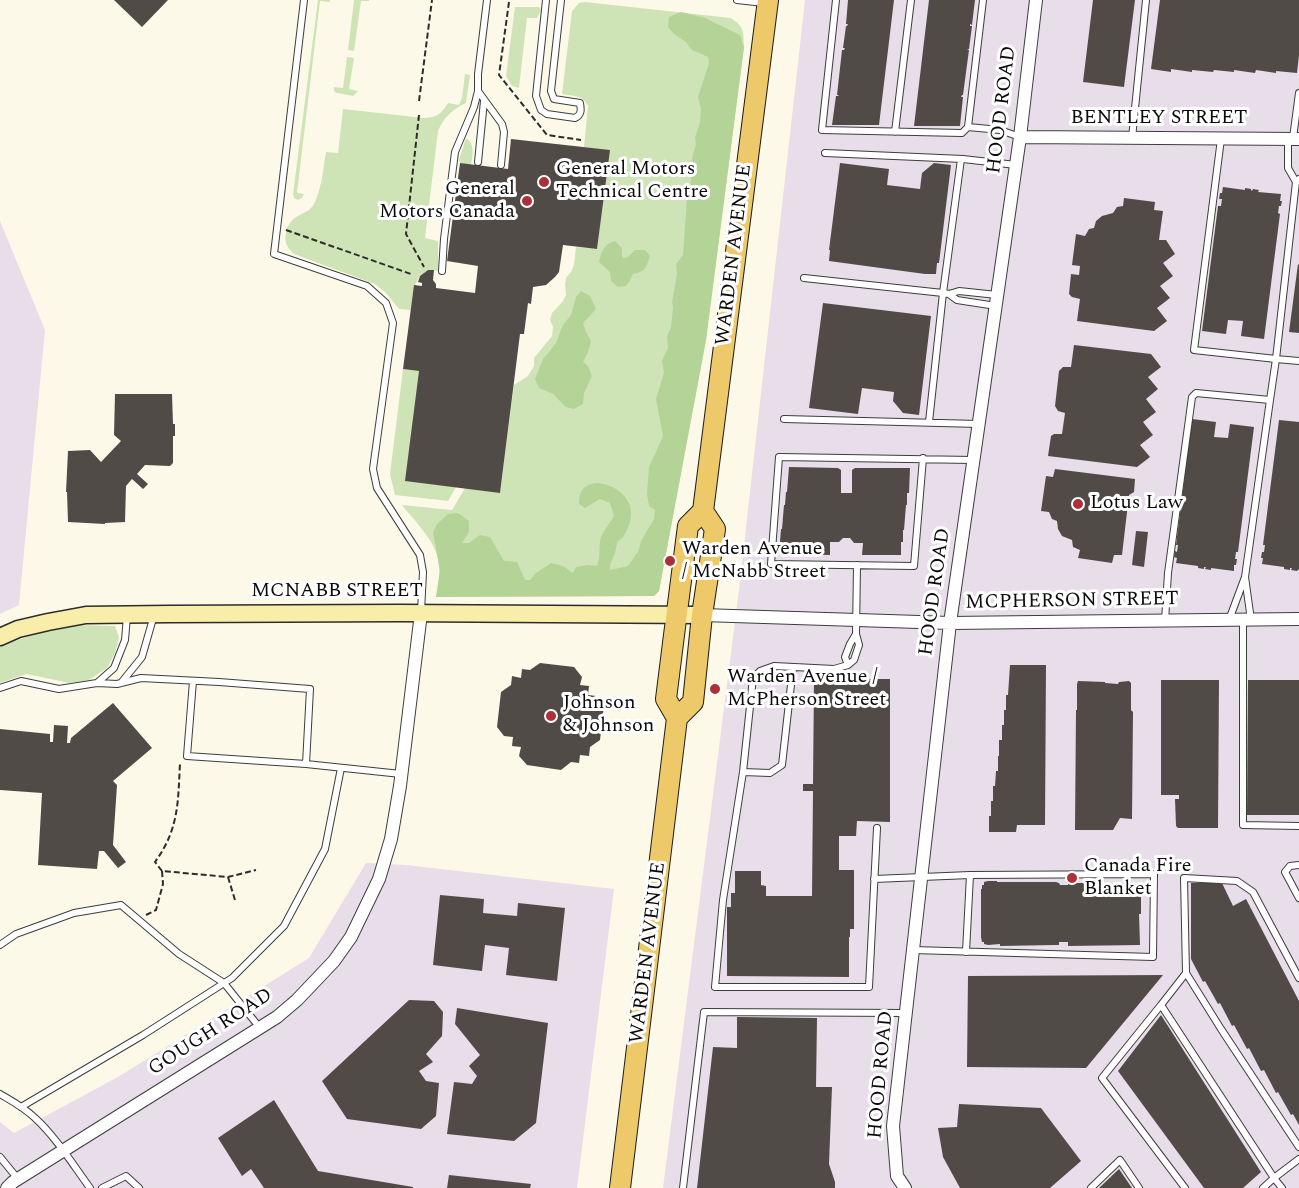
<!DOCTYPE html>
<html>
<head>
<meta charset="utf-8">
<style>
  body { margin:0 }
  canvas { display:block; background:#fdf9e8 }
</style>
</head>
<body>
<canvas width="1299" height="1188"></canvas>
<script>
const g = document.querySelector('canvas').getContext('2d');
g.lineJoin = 'round';
function fillPath(path, color) {
  g.fillStyle = color;
  g.fill(path, 'evenodd');
}
function strokePath(path, color, width, dash) {
  g.strokeStyle = color;
  g.lineWidth = width;
  g.lineCap = dash ? 'butt' : 'round';
  g.setLineDash(dash || []);
  g.stroke(path);
}
function drawText(font, color, halo, rows, align = 'center') {
  g.font = font + ' Spectral,serif';
  g.lineWidth = 6;
  g.setLineDash([]);
  g.textBaseline = 'middle';
  g.strokeStyle = halo;
  g.fillStyle = color;
  for (const [text, x, y, turn = 0] of rows) {
    g.save();
    g.translate(x, y);
    g.rotate((+turn || 0) * Math.PI / 180);
    g.textAlign = isNaN(turn) ? turn : align;
    if (halo) g.strokeText(text, 0, 0);
    g.fillText(text, 0, 0);
    g.restore();
  }
}
const industrial = new Path2D(`
  M805 0H1299V1188H663L739 590Z
  M0 221 45 330 19 605 0 614Z
  M366 863 406 865 614 889 577 1188H0V1122L14 1133 118 1077 309 958Z`);
const green = new Path2D(`
  M318 0H330V2L320 1 297 193 304 194 302 198 298 200 294 198 293 194Z
  M354 0H369V1H361L354 51 348 50Z
  M585 2 731 18C745 27 743 32 744 47L706 340 659 591 654 596 436 597C438 585 441 572 438 559 435 541 414 520 402 505L452 510 465 488 500 493 514 385 528 376 534 366V358L552 336 553 327 550 320 552 313 563 301 566 295 565 285 566 278 571 272 574 265 576 247 597 249 609 151 584 147 588 106C583 95 573 96 562 94L572 11 579 3Z
  M515 7H539L541 10 537 18H527L519 88 512 86 506 76Z
  M347 57 354 58 349 89 358 91 353 96 337 93 334 91V87L343 88Z
  M465 74 470 75 466 103C453 109 444 117 438 131L425 238 438 241V271C414 267 413 293 411 310L399 309 386 293 375 284 294 254C287 247 284 243 286 233 290 212 307 217 314 204 322 188 323 169 326 152L338 153 343 109 424 118C438 117 441 114 448 103L459 105 462 98Z
  M466 138C475 144 473 155 471 165L460 163 459 160Z
  M403 369 419 371 456 487 448 501 395 495 390 474Z
  M77 625 115 626 119 637 115 653 107 668 89 680 70 683 26 674 0 683V646L44 631Z`);
const forest = new Path2D(`
  M681 12 705 18 740 35 744 47 706 340 659 591 654 596 436 597 440 571 433 532 437 524 448 514 458 513 469 521V532L462 543H469L480 535 490 537 504 561 517 562 525 580H530L536 573 551 563 563 566 573 573 576 567 588 565 597 566C601 557 598 547 601 537 604 530 610 523 614 516L610 503 600 499 585 508 579 504C578 470 623 483 630 506 633 516 629 528 623 537 619 541 619 539 617 544 616 547 616 550 615 553 613 559 609 564 610 570L628 566 638 552 641 541 654 519 655 510 649 506 647 494 649 467 663 436 656 399 664 373 662 361 668 348 667 336 671 327 673 308 672 302 677 274 676 264 683 255 687 199 691 181V165L693 154 696 145 695 137 700 123 701 109 698 97 709 63 708 57 692 50 686 42 674 34 668 27 669 17Z
  M615 241 622 248V255L623 258 628 257 635 250H645L650 256C646 268 645 272 633 274L630 280 626 286 618 287 611 281 610 272 599 262C601 252 604 244 615 241Z
  M581 291 590 296 596 309 583 323 586 332 591 341 588 352 583 362 588 366 592 376 584 393 583 404 574 409 566 407 553 394 539 388 535 379 543 359 549 352 556 343 563 325 571 315 576 297Z`);
const building = new Path2D(`
  M114 0H168L142 27Z
  M848 0H894L879 125H832L836 96H838L839 95H837L842 50H844L845 48H843L846 26H847L848 24H846Z
  M929 0H975L972 25 970 24V26H972L969 49 967 50H969L963 95H962L961 97H963L960 126H914Z
  M1093 0H1135L1124 87 1083 82Z
  M1160 0H1299V55L1297 73 1276 71V73L1256 70 1255 73 1234 70V72L1214 70 1213 72 1192 70V72L1171 69V72L1151 69Z
  M511 139 610 150 597 249 563 245 559 272 555 277 546 285 533 287 531 304 528 303 524 334H520L500 493 405 481 419 371 403 369 414 285 422 286V283L418 282 420 276 428 270H434L433 280 436 284V288L475 293 478 266 447 261 460 163 508 169Z
  M840 163 889 169 887 185 920 189 922 173 934 163 951 165 939 263H937L936 274H925L829 261 830 250H829Z
  M1223 187 1245 190V188L1251 189V190L1252 191 1253 189 1259 190 1258 192 1281 194 1280 201H1282L1281 206H1279L1278 213 1280 214 1264 339 1241 336 1243 321 1228 320 1226 334 1202 331 1218 206H1221L1222 199H1219L1220 193H1222Z
  M1124 198 1155 202 1154 210 1163 211 1159 240H1166L1175 254 1163 263 1173 276 1160 286 1170 298 1157 308 1167 321 1154 331 1077 321 1080 299 1072 297 1069 294 1071 274 1079 275 1080 266 1072 265 1076 234 1085 236 1089 229 1094 228 1096 221 1102 216 1113 213 1117 207 1123 206Z
  M1298 264 1299 265V333L1289 332Z
  M823 303 931 316 919 415 903 413 893 401 894 392 862 388 858 414 809 408Z
  M1074 345 1151 354 1161 367 1148 377 1158 389 1146 399 1156 412 1143 422 1153 435 1140 445 1150 457 1137 467 1048 456 1051 436 1054 434H1062L1065 413 1058 411 1055 406 1059 371 1063 367H1071Z
  M115 394H172L173 424H175V436H173V463L170 466 145 465 137 474 148 484 143 489 132 479 126 486 125 522 105 523V524L68 522 67 492H66L68 451 90 450 101 462 121 441 114 435Z
  M1192 419 1216 422 1214 437 1228 438 1230 424 1254 427 1238 552H1236L1235 559H1237L1236 565H1234V571L1211 568V570L1205 569 1206 567H1204V569L1198 568V566L1176 563 1177 558 1174 557 1175 551 1177 552 1178 545H1176Z
  M1279 420 1299 422V569L1297 571 1291 570 1292 568H1290V570L1284 569V567L1262 564 1263 558H1261L1262 552H1264L1265 545H1263Z
  M789 467 838 468 841 470V493H852V470L855 468H910L909 493H907V505H906L904 530H903V542H901V555H862L863 543H854L850 538H843L839 542H830V555L779 554 781 529H782L784 505H785L786 492H787Z
  M1055 469 1135 479 1134 492 1129 495 1122 555H1114L1112 563 1078 558 1080 550 1073 547 1072 540 1062 536 1058 529 1057 521 1052 519 1049 512 1041 511 1046 476 1053 477Z
  M1136 531 1148 532 1144 567 1132 565Z
  M540 663 574 667 582 677 580 685 589 686 588 695 596 696 604 705 600 740 590 747 589 756 580 755 579 763 571 762 561 770 527 765 519 756 521 747 512 746 513 737 504 736 497 727 501 692 511 685 512 676 521 678 522 669 530 670Z
  M1010 665H1046L1045 825H1017L1016 832H989V816H991V801H993V786H995L996 771H998V756H999V740H1002V725H1004V710H1006V695H1008Z
  M814 679H890V822L857 821 856 836H839V870H854V929H850V937H849V977L727 976V907H731V893H735V871H761V885L766 886V896H812L813 791H803V784H813Z
  M1161 680H1219L1218 828H1178L1176 826 1175 799H1179V795H1161Z
  M1248 680H1299V815H1247Z
  M1078 681 1105 682V683L1118 684 1119 682 1129 681 1131 683V710L1133 712 1132 819 1120 818 1113 830H1075L1076 710H1077V684Z
  M113 703 152 748 113 781 117 785 113 845 126 862 118 868 104 851H99L97 869 38 865 42 793 0 790V729L50 734V742H53L54 725 68 726 67 743H70L71 738Z
  M988 881H997V882H1056L1059 883 1060 885H1068V883H1141V914H1139L1140 945 1068 946V942H1059V945H1055L1000 946V944L988 945 984 944V942H982L981 937V889H982V885H984V882Z
  M1191 883H1222L1233 906 1246 899 1299 1001V1125L1293 1114 1291 1115 1278 1092 1276 1093 1264 1070 1261 1071 1249 1048 1247 1049 1234 1025 1232 1026 1220 1003 1218 1004 1205 981 1203 982 1191 959Z
  M440 895 484 899 483 913 517 916 518 903 565 908 557 981 506 975 509 948 485 945 482 971 433 965Z
  M1163 975 1086 1068 967 1067 968 976Z
  M409 1000 434 1001 443 1012 442 1036 426 1054 433 1062 419 1071 426 1081 439 1083 436 1116 421 1129 347 1119 322 1081Z
  M457 1008 548 1023 536 1123 514 1141 447 1134 454 1082 472 1084 477 1076 469 1066 480 1055 455 1024Z
  M1161 1015 1261 1172 1243 1188H1204L1118 1071Z
  M737 1017 817 1018 816 1087H832L829 1164 835 1182V1188H697L713 1047 737 1048Z
  M274 1100 318 1171 413 1187V1188H264L251 1169 242 1176 218 1138Z
  M959 1104 1041 1108 1081 1161 1050 1188H960L943 1157 938 1128 957 1127Z
  M1119 1169 1132 1188H1099Z
  M449 1175 531 1184 530 1188H447Z`);
const path = new Path2D(`
  M509 2 499 75 547 135 581 140
  M419 101 432 0
  M419 115 406 234 424 267
  M286 230 411 274
  M162 871 155 862C179 829 178 802 180 763
  M228 877 235 900
  M146 915 156 910 163 884 162 871 228 877 256 870`);
const lane = new Path2D(`
  M304 0 274 254 367 286 386 303 393 323 373 469 377 488 420 555 423 572 421 612
  M487 0 478 74V91L502 124 504 132 501 165
  M546 0 536 96 541 110 547 114 575 118C582 115 581 109 580 103L554 99 551 91 561 0
  M737 0 764 3
  M836 0 822 130 962 133 968 127 983 0
  M968 127 1000 130 1020 137
  M895 132 911 0
  M1132 138 1146 0
  M1293 138 1299 93
  M1221 139 1194 350 1276 359 1296 182 1299 179
  M1288 139V168L1296 182
  M825 153 963 159 1016 165
  M961 159 943 293 949 294 959 291 997 295
  M478 162 484 101
  M442 271 444 239 455 152 474 107 478 91
  M804 278 943 293 929 422
  M949 294 957 300 996 306
  M784 419 979 424
  M923 458 914 566 771 564 779 457 973 460
  M1245 577 1270 400
  M1229 620 1245 577 1251 620
  M1243 620V825L1299 826
  M1165 621 1168 573 1192 397 1196 393 1270 400 1276 359 1299 361
  M856 634 850 644 845 657 848 665 854 660 859 645 856 634 857 565
  M848 665 834 669 774 666 760 671 753 678 743 772 723 900 715 987H869L877 828
  M193 681 187 756 306 764
  M97 683 114 668 125 640 127 616
  M121 683 142 657 154 615
  M0 688 21 681 59 689 97 683 117 684 141 678 219 682 310 689 306 764 401 774
  M743 772 770 773 782 765 793 667
  M1299 865 1290 866 1285 872 1299 898
  M874 879 970 875
  M0 945 16 934 74 913 121 905 179 954 224 983 260 1028
  M913 950 1153 957 1154 874 970 875 966 952
  M1186 973 1161 1005 1274 1178 1263 1188
  M1299 978 1253 892 1237 881 1184 878 1186 973 1221 1029 1299 1147
  M1161 1005 1102 1078 1185 1188
  M0 1094C12 1101 25 1108 35 1118 55 1136 74 1166 90 1188
  M21 1107 143 1035 232 978 284 926 325 849 341 768
  M0 1157 18 1179
  M102 1188 126 1176 139 1188
  M683 1188 704 1012 906 1013
  M1091 1188 1120 1160 1139 1188
  M1282 1188 1274 1178 1299 1159`);
const street = new Path2D(`
  M1020 137 1299 139
  M702 615 950 623 1299 619
  M7 1188 13 1182 277 1017 297 1000 334 961 351 937 379 879 391 839 400 786 421 613
  M905 1188 897 1176 893 1126 950 623 1020 137 1036 0`);
const secondary = new Path2D(`
  M0 637 18 629 48 622 86 615 169 614 400 613 702 615`);
const primary = new Path2D(`
  M677 718 666 699 673 643 688 526 703 511 768 0
  M620 1188 677 718 693 702 702 615 715 529 703 511`);
const markers = [
  [544,182,6,"#ad2f38"],
  [527,201,6,"#ad2f38"],
  [1078,504,6,"#ad2f38"],
  [670,561,6,"#ad2f38"],
  [715,689,6,"#ad2f38"],
  [551,716,6,"#ad2f38"],
  [1072,878,6,"#ad2f38"]
];
const streetNames = [
  ["HOOD ROAD",1003,110,-83],
  ["BENTLEY STREET",1159,119],
  ["WARDEN AVENUE",735,255,-83],
  ["MCNABB STREET",337,592],
  ["HOOD ROAD",936,592,-82],
  ["MCPHERSON STREET",1072,602,-1],
  ["WARDEN AVENUE",649,953,-83],
  ["GOUGH ROAD",211,1033,-33],
  ["HOOD ROAD",882,1075,-85]
];
const poiNames = [
  ["General Motors",556,170],
  ["Technical Centre",556,193],
  ["General",515,190,"right"],
  ["Motors Canada",515,213,"right"],
  ["Lotus Law",1090,504],
  ["Warden Avenue",682,550],
  ["/ McNabb Street",682,573],
  ["Warden Avenue /",727,678],
  ["McPherson Street",727,701],
  ["Johnson",563,704],
  ["& Johnson",563,727],
  ["Canada Fire",1084,867],
  ["Blanket",1084,890]
];
fillPath(industrial, '#e7dee9');
fillPath(green, '#cfe4b6');
fillPath(forest, '#b4d397');
fillPath(building, '#514b47');
strokePath(lane, '#3d3d3d', 8);
strokePath(street, '#3d3d3d', 14);
strokePath(secondary, '#2c2c2c', 19);
strokePath(primary, '#1b1b1b', 22);
strokePath(path, '#2c2c2c', 2, [6, 3]);
strokePath(lane, '#fff', 6);
strokePath(street, '#fff', 12);
strokePath(secondary, '#f8eda9', 16);
strokePath(primary, '#edc969', 20);
for (const [x, y, r, color] of markers) {
  const dot = new Path2D();
  dot.arc(x, y, r, 0, 2 * Math.PI);
  g.fillStyle = color;
  g.fill(dot);
  strokePath(dot, '#fff', 2);
}
drawText('20px', '#0a0a0a', '#fff', streetNames);
drawText('20px', '#0a0a0a', '#fff', poiNames, 'left');
</script>
</body>
</html>
